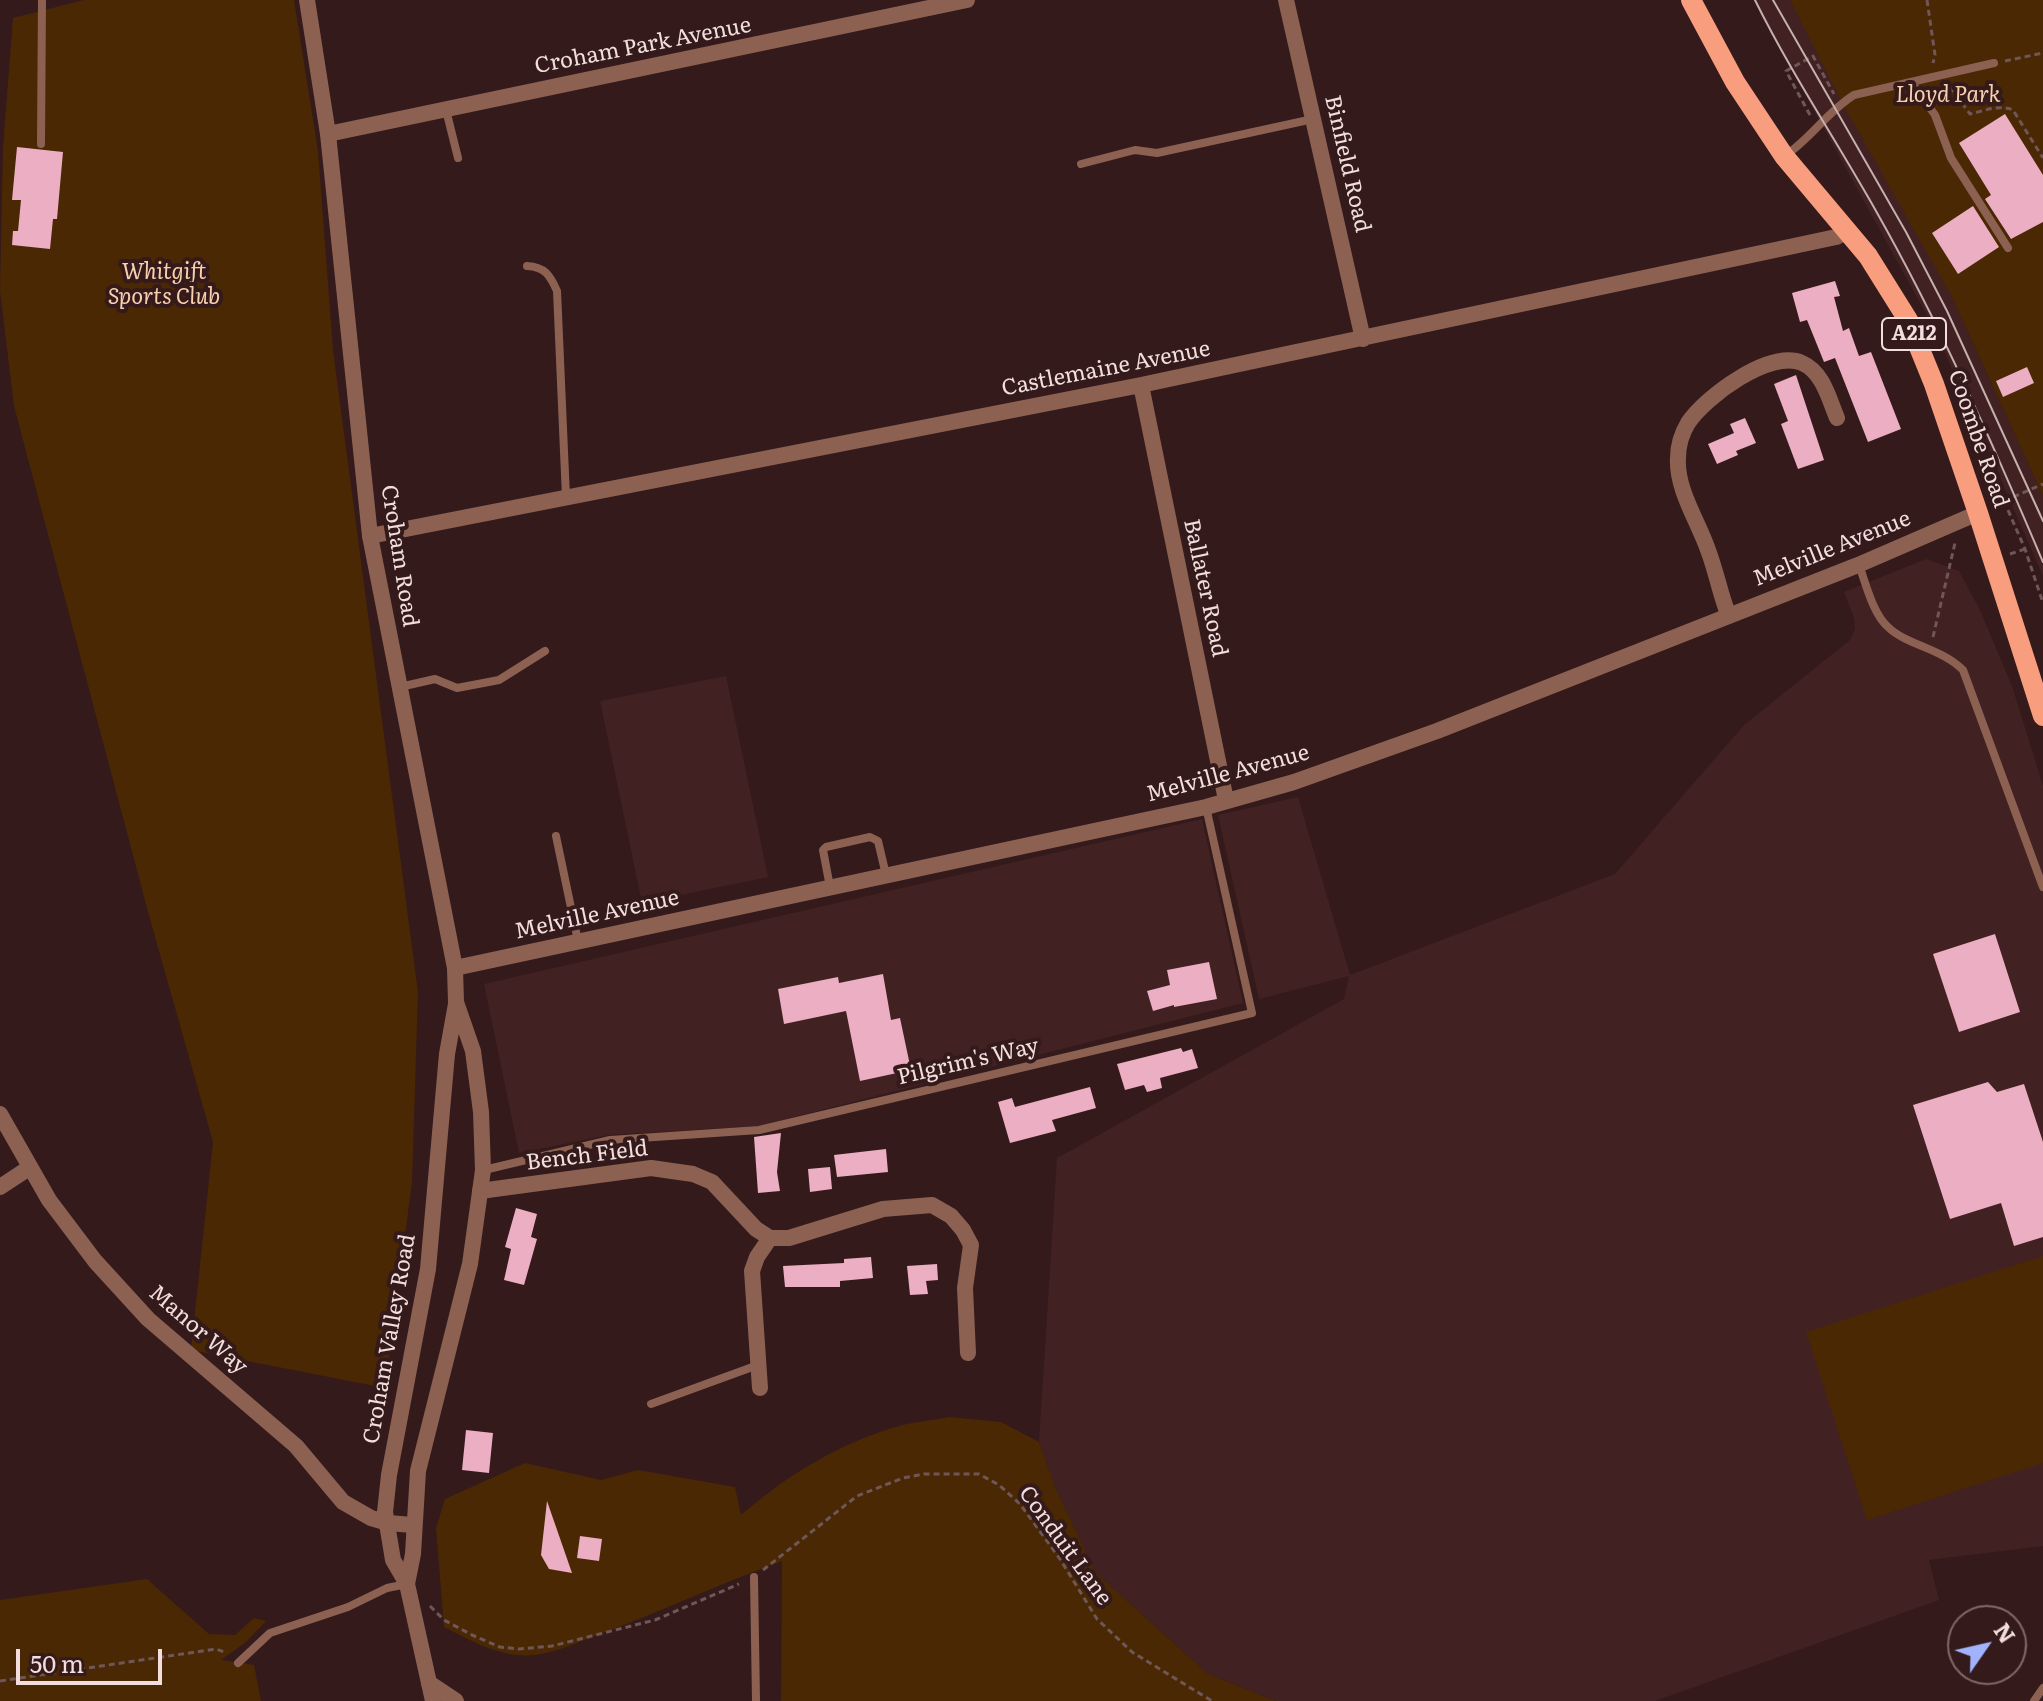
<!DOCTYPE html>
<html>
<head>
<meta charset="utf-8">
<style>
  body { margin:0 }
  #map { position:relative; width:2043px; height:1701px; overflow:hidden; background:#341a1b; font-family:Literata,serif }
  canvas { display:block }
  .north { position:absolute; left:1947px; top:1605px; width:80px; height:80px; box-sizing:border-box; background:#341a1b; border:2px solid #806869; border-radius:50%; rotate:56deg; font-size:22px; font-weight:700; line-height:32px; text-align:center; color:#f1dedd }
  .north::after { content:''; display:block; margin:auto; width:28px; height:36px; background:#a1b3fd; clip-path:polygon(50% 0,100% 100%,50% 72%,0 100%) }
  .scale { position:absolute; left:16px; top:1649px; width:146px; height:36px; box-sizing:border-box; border:4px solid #f1dedd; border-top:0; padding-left:10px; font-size:24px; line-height:28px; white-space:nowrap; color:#f1dedd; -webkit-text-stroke:6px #341a1b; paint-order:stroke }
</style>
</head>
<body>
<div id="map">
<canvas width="2043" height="1701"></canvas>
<div class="north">N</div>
<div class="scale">50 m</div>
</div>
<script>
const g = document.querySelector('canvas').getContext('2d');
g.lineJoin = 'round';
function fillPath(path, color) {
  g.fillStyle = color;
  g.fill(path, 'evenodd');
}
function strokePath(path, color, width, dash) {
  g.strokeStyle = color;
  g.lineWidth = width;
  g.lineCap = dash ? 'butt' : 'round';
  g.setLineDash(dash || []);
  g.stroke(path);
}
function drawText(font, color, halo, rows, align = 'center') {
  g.font = font + ' Literata,serif';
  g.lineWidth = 8;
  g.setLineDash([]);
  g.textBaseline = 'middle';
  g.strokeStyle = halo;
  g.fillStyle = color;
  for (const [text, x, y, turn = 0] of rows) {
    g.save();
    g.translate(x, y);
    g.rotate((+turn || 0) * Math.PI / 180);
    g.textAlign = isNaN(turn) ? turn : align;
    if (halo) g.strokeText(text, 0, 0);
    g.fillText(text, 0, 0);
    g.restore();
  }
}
const built = new Path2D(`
  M1753 0H1790L1952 297 2043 496V576L1935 330Z
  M1926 559 1959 571 1980 610 2012 686 2043 786V1546L1929 1560 1939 1600 1655 1701H1276L1208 1674 1096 1573 1055 1487 1039 1442 1057 1158 1344 999 1349 976 1259 999 1218 815 1298 797 1350 975 1615 874 1744 725 1850 640 1855 629 1854 618 1844 592Z
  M726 676 768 877 642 903 600 701Z
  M1202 819 1243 1003 758 1126 609 1135 519 1153 484 984Z`);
const green = new Path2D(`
  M84 0H294L318 151 333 350 418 992 412 1182 385 1388 191 1350 213 1142 148 912 14 406 0 291 3 148 13 18Z
  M1790 0H2043V496L1952 297 1842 102Z
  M2043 1256V1463L1867 1520 1806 1332Z
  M949 1417 1001 1422 1039 1442 1055 1487 1096 1573 1208 1674 1276 1701H781L782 1561C719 1584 658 1613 595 1636 571 1645 544 1658 518 1655 492 1653 466 1638 444 1627L436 1528 445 1499 525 1463 601 1480 638 1470 735 1487 741 1515C785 1477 833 1447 889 1429 908 1422 930 1421 949 1417Z
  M147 1579 209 1634 235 1635 254 1618 266 1621 246 1642 221 1660 254 1665 261 1701H0V1600Z`);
const building = new Path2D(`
  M2005 114 2043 175V222L2011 239 1985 199 1991 195 1959 143Z
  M17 147 63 152 57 219H53L50 249 12 245 13 231H18L21 200H12Z
  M1973 206 1999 247 1958 274 1932 233Z
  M1835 281 1840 296 1834 297 1843 331 1849 328 1859 356 1871 352 1901 429 1868 442 1835 358 1824 362 1807 320 1800 322 1792 293Z
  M2027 367 2034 383 2003 397 1996 381Z
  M1796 375 1824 460 1798 469 1781 424 1788 421 1774 384Z
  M1745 418 1756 443 1736 451 1738 455 1717 464 1708 444 1734 433 1730 424Z
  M1995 934 2020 1012 1959 1032 1933 954Z
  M1209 962 1217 999 1174 1007V1005L1153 1011 1147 991 1170 985 1167 970Z
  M883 974 891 1020 900 1018 911 1070 860 1081 846 1011 784 1024 778 989 838 977 839 983Z
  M1181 1048 1183 1052 1192 1049 1198 1068 1160 1078 1162 1088 1147 1092 1144 1085 1125 1090 1117 1064Z
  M1988 1082 1997 1092 2024 1084 2043 1142V1237L2014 1246 2001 1203 1950 1219 1913 1105Z
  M1090 1087 1096 1108 1052 1120 1056 1131 1010 1143 998 1102 1012 1098 1015 1107Z
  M781 1133 777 1172 780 1191 758 1193 754 1137Z
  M886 1149 888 1172 837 1177 834 1155Z
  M830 1167 832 1189 810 1192 808 1169Z
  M516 1208 537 1214 531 1237 537 1239 524 1285 504 1280 511 1249 505 1247Z
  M871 1257 873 1278 840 1281V1287H785L783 1266 844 1263V1259Z
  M937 1264 938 1280 926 1281 928 1294 910 1295 907 1266Z
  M466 1430 493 1433 489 1473 462 1470Z
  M547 1501 572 1573 549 1569 541 1555Z
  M580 1536 602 1539 599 1561 577 1558Z`);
const path = new Path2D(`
  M1927 0 1935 55 1933 63
  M2005 61 2043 53
  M1950 87 1970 114C1984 111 1999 104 2013 110L2043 158
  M1810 115 1786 71 1813 56 1834 94
  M2004 501 2025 549 2043 603
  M1995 505 2043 484
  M2010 554 2025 549
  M1933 637 1955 543
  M763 1570 857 1496 903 1478 924 1474H979L999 1485 1020 1504 1060 1559 1097 1619 1132 1652 1212 1701
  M430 1606 444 1620 472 1635 500 1647 519 1649 552 1646 655 1620 739 1584
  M0 1681 216 1649 227 1653`);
const service = new Path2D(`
  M1912 83 1935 115 1951 158 2008 248
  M446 110 458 158
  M41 144 42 0
  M1786 155C1811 138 1828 111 1854 95L1994 63
  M1081 164 1135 150 1157 153 1313 119
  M527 266C545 267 550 275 557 291L566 497
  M1859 565C1866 584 1873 614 1888 627 1906 645 1941 648 1963 670L2043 887
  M400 687 435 679 457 688 499 680 545 651
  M556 836 578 941
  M830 887 823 850 826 847 870 837 878 841 886 875
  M484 1170 610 1140 759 1130 1252 1013 1206 807
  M651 1404 758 1365
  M754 1577 756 1701
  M238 1663 270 1633 348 1607 387 1588 407 1584
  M2034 1701 2043 1688`);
const minor = new Path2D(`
  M1286 0 1363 339
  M328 134 967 0
  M1141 385 1226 800
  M370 536 1141 385 1836 237 1848 231
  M1728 614C1720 593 1716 571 1708 550 1698 521 1676 489 1678 458 1678 446 1682 433 1688 423 1705 397 1770 349 1802 363 1823 372 1829 399 1837 418
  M455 968 1206 807 1294 782 1437 731 1858 565 1978 513
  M0 1114 49 1200 95 1261 148 1319 296 1446 343 1502 371 1518 388 1523 413 1525
  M0 1187 29 1168
  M480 1191 651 1168 693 1174 712 1182 756 1229 770 1238H789L883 1209 932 1205 951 1216 963 1230 971 1245 965 1288 968 1353
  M760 1388 752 1271 757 1257 770 1238
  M429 1683 456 1701`);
const tertiary = new Path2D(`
  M307 0 328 134 370 536 455 968 456 1002 473 1051 481 1112 483 1170 470 1264 418 1471 413 1554 407 1584
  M433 1701 407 1584 393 1560 385 1512 389 1475 428 1269 447 1054 456 1004`);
const primary = new Path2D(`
  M1691 0 1735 82 1784 156 1868 256 1908 320 1934 384 1978 513 2043 716`);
const tram = new Path2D(`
  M1755 0C1791 73 1836 140 1876 211 1940 324 1992 442 2043 562
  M1773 0 1906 232 1947 311 2043 521`);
const shields = [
  [1914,334,64]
];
const shieldNames = [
  ["A212",1914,334]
];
const streetNames = [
  ["Croham Park Avenue",643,46,-11],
  ["Binfield Road",1347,164,77],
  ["Castlemaine Avenue",1106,369,-11],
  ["Coombe Road",1978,439,71],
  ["Melville Avenue",1832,549,-22],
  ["Croham Road",399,556,81],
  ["Ballater Road",1205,588,78],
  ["Melville Avenue",1228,774,-15],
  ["Melville Avenue",597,915,-12],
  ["Pilgrim's Way",968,1062,-13],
  ["Bench Field",587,1156,-7],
  ["Manor Way",198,1330,41],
  ["Croham Valley Road",390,1339,-80],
  ["Conduit Lane",1065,1546,54]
];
const parkNames = [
  ["Lloyd Park",1948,96],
  ["Whitgift",164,273],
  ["Sports Club",164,298]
];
fillPath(built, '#422122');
fillPath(green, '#4a2804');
fillPath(building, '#ecaec2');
strokePath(path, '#6f5757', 3, [6, 4]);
strokePath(service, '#8c6152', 8);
strokePath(minor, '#8c6152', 16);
strokePath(tertiary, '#8c6152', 16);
strokePath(primary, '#f89e7e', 20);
strokePath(tram, '#c4b0af', 2);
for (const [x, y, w] of shields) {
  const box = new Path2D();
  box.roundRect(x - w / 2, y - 16, w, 32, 6);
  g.fillStyle = '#341a1b';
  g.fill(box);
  strokePath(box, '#f1dedd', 2);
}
drawText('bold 20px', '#f1dedd', null, shieldNames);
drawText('22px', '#f1dedd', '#341a1b', streetNames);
drawText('italic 22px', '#f8d0ae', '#341a1b', parkNames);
</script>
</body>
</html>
